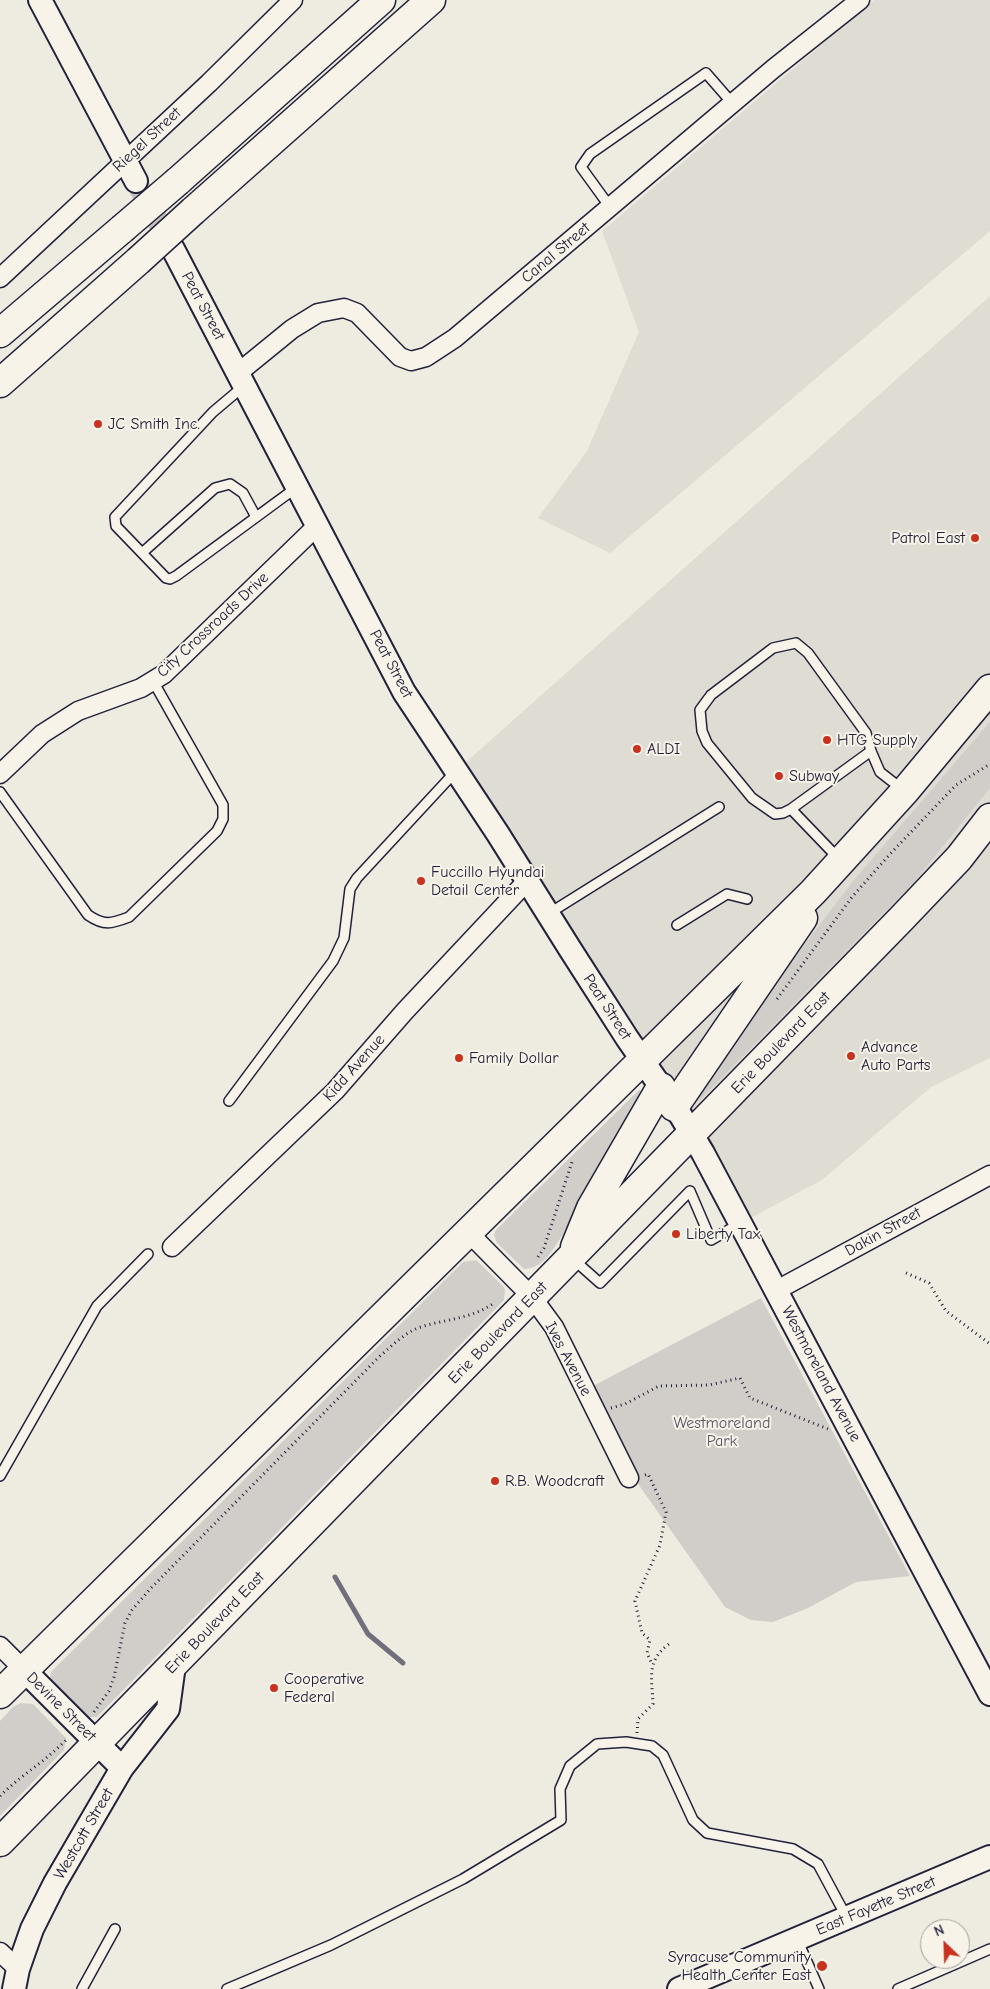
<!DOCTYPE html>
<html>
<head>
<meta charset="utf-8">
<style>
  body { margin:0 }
  #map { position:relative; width:990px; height:1989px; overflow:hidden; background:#eeebe1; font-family:"Comic Neue",sans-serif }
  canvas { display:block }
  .north { position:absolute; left:920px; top:1919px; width:50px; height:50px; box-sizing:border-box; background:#f7f3e8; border:1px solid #a29fa3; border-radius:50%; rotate:336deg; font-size:14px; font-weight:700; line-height:20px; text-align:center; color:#22223b }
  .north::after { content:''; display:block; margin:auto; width:18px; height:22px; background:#c8321e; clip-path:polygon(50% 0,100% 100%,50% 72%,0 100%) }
</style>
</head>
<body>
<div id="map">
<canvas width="990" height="1989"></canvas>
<div class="north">N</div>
</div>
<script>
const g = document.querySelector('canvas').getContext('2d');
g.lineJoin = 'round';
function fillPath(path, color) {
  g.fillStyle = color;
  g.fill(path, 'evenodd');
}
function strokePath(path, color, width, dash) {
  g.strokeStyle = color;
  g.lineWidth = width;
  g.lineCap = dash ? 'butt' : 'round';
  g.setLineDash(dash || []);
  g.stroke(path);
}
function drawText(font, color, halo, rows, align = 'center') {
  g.font = font + ' "Comic Neue",sans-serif';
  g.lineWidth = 4;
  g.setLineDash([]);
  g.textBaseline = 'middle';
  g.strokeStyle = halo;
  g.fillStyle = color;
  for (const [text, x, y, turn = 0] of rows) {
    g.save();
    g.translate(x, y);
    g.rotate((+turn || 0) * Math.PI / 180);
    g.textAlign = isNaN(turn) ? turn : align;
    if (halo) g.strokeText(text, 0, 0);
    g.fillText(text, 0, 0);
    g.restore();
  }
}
const built = new Path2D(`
  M874 0H990V231L610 553 538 518 587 451 639 332 602 231Z
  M990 296V1058L931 1087 822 1180 741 1223 456 771Z`);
const green = new Path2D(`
  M990 722V788L914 882 699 1101 694 1099 695 1087 854 880Z
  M639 1090 642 1092 643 1100 565 1231C555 1246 544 1269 524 1269L497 1243 494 1235 496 1230Z
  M476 1260 503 1286 505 1290 504 1300 97 1717H86L50 1680 51 1672 463 1262Z
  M761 1298 910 1576 856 1582 808 1608 773 1622 751 1620 725 1607 636 1481 593 1386Z
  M21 1703 33 1704 66 1738 64 1750 0 1816V1721L13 1707Z`);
const stream = new Path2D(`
  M335 1577 368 1634 403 1663`);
const tertiaryTunnel = new Path2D(`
  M136 181 173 249`);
const path = new Path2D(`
  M777 999 852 897 891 853 956 785 990 764
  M538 1257 544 1248 572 1162
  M906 1273 929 1283 946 1311 990 1344
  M611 1408 625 1404 659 1386 709 1385 740 1378 750 1398 828 1429
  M645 1475 648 1474 666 1512 660 1545 635 1601 642 1633 650 1640 647 1653 652 1664
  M94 1712 109 1691 114 1677 125 1623 132 1610 151 1588 380 1356C394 1344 406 1331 424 1326 448 1319 473 1318 494 1303
  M637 1733 638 1719 653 1704C652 1678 646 1661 669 1644
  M0 1796C21 1775 46 1761 67 1739`);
const service = new Path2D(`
  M610 207 581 167 590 154 706 73 733 104
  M245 385 213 412 115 517 116 526 166 578 170 579 176 576 297 487
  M142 553 215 488 230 484 243 493 256 517
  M871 751 791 809 783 813 775 814 752 798 707 743 702 731 700 710 711 695 773 648 796 643 808 653 866 733 871 751 880 772 903 790
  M0 792 88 915C104 926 111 924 129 917L217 831 223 819V805L153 681
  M791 809 839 859
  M548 914 719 807
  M677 925 727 894 747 899
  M229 1101 333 961 344 938 350 889 357 878 456 771
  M573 1259 600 1283 690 1191 711 1240 741 1223
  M0 1476 97 1306 148 1254
  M797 1939 819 1989
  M82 1989 115 1929
  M227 1989 331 1945 463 1879 561 1820 560 1789 570 1766 597 1744 626 1742 652 1746 663 1755 693 1820 707 1833 793 1849 818 1864 847 1918
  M898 1989 990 1949`);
const minor = new Path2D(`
  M0 278 209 83 293 0
  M238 373 292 329 318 313 344 308 357 313 400 357 411 361 426 357 455 338 773 69 860 0
  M0 774 42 734 78 711 141 688 164 674 318 525
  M468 1232 532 1297 554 1327 629 1478
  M172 1247 335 1091 405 1011 527 881
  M777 1290 990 1175
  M0 1646 24 1670
  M0 1952 18 1969`);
const tertiary = new Path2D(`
  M40 0 136 181
  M173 249 404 692 498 834 570 949 627 1038 681 1116 703 1153 990 1694
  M24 1670 122 1768
  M14 1989 18 1969 32 1929 55 1883 122 1768 168 1709 174 1665
  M679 1989 990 1857`);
const primary = new Path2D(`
  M674 1107 803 918
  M575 1247 591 1208 661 1087
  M0 1694 813 892 905 791 990 689
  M0 1842 902 918 959 858 990 818`);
const motorway = new Path2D(`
  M178 181 381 0
  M193 211 431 0
  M0 333 122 229
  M0 383 138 261`);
const motorwayBridge = new Path2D(`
  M122 229 178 181
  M138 261 193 211`);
const markers = [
  [98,424,5,"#c8321e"],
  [975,538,5,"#c8321e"],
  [827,740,5,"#c8321e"],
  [637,749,5,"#c8321e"],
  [779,776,5,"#c8321e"],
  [421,881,5,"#c8321e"],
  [851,1056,5,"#c8321e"],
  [459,1058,5,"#c8321e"],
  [676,1234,5,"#c8321e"],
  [495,1481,5,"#c8321e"],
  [274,1688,5,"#c8321e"],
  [822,1966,6,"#c8321e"]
];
const streetNames = [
  ["Riegel Street",147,140,-43],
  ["Canal Street",556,253,-40],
  ["Peat Street",203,306,62],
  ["City Crossroads Drive",213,625,-43],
  ["Peat Street",391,664,62],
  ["Peat Street",607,1007,57],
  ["Erie Boulevard East",781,1043,-46],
  ["Kidd Avenue",354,1068,-48],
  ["Dakin Street",883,1232,-29],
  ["Erie Boulevard East",498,1333,-46],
  ["Ives Avenue",568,1359,62],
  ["Westmoreland Avenue",821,1374,62],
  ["Erie Boulevard East",215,1623,-46],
  ["Devine Street",61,1707,45],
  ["Westcott Street",84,1834,-60],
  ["East Fayette Street",876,1906,-23]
];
const poiNames = [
  ["JC Smith Inc.",108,424],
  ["Patrol East",965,538,"right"],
  ["HTG Supply",837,740],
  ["ALDI",647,749],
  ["Subway",789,776],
  ["Fuccillo Hyundai",431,872],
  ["Detail Center",431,890],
  ["Advance",861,1047],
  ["Auto Parts",861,1065],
  ["Family Dollar",469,1058],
  ["Liberty Tax",686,1234],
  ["R.B. Woodcraft",505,1481],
  ["Cooperative",284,1679],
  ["Federal",284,1697],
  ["Syracuse Community",811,1957,"right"],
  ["Health Center East",811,1975,"right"]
];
const parkNames = [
  ["Westmoreland",722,1423],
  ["Park",722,1441]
];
fillPath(built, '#dfdcd4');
fillPath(green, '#d1cdc9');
strokePath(stream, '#716f7b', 5);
strokePath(tertiaryTunnel, '#c5c3c0', 22, [22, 11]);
strokePath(service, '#22223b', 12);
strokePath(minor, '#22223b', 21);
strokePath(tertiary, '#22223b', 26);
strokePath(primary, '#22223b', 31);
strokePath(motorway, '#22223b', 31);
strokePath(path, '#22223b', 3, [1, 4]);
strokePath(service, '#f7f3e8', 9);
strokePath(minor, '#f7f3e8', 18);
strokePath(tertiary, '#f7f3e8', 22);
strokePath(primary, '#f7f3e8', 28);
strokePath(motorway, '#f7f3e8', 28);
strokePath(motorwayBridge, '#22223b', 31, []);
strokePath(motorwayBridge, '#f7f3e8', 28);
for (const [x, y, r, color] of markers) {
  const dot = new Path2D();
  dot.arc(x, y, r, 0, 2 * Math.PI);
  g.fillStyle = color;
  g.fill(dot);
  strokePath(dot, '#f7f3e8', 2);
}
drawText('16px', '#22223b', '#f7f3e8', streetNames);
drawText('16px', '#22223b', '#f7f3e8', poiNames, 'left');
drawText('16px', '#575566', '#f7f3e8', parkNames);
</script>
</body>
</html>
